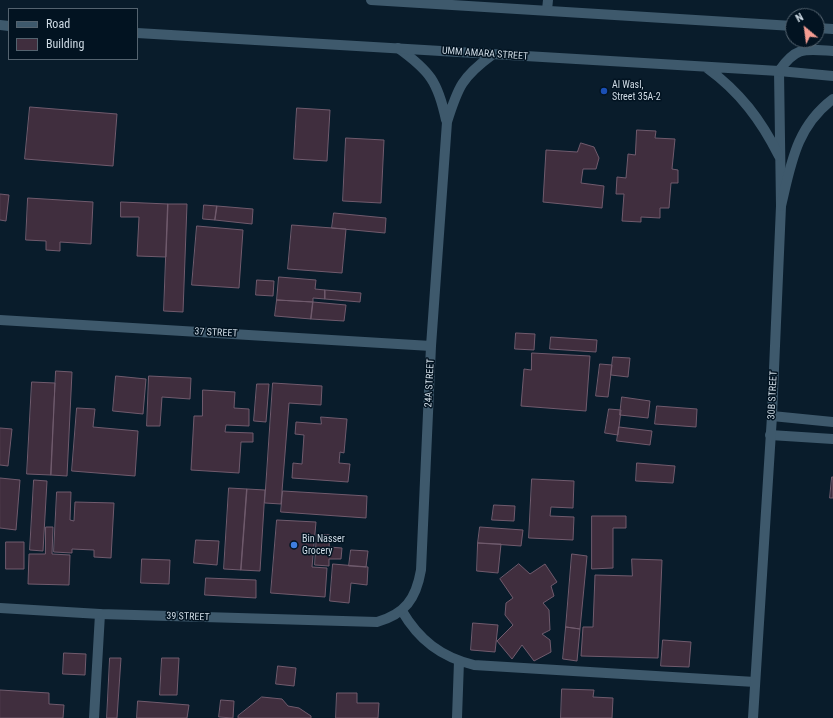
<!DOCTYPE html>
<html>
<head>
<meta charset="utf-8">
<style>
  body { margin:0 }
  #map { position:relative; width:833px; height:718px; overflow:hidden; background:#091c2b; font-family:"Roboto Condensed",sans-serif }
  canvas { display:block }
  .legend { position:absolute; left:8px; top:8px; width:130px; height:52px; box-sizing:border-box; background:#021321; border:1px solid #54636f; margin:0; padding:5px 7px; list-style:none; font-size:12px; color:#cfdbe5 }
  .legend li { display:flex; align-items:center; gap:8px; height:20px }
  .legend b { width:20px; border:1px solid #54636f }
  .north { position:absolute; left:785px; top:8px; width:40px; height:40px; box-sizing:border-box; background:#021321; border:1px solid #54636f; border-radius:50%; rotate:331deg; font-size:11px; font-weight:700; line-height:16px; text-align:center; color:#cfdbe5 }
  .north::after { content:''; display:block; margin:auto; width:14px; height:18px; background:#f59c92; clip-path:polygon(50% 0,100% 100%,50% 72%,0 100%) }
</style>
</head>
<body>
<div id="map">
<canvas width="833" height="718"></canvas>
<ul class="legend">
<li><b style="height:5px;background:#3e596c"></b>Road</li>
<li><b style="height:11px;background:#402e3e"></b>Building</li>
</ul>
<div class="north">N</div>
</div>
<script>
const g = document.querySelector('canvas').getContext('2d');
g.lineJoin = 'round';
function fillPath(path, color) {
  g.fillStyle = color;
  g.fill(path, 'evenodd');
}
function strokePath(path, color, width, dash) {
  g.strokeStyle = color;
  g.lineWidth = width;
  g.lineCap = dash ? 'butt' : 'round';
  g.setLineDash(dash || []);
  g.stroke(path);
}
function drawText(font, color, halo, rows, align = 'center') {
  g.font = font + ' "Roboto Condensed",sans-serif';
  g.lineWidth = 3;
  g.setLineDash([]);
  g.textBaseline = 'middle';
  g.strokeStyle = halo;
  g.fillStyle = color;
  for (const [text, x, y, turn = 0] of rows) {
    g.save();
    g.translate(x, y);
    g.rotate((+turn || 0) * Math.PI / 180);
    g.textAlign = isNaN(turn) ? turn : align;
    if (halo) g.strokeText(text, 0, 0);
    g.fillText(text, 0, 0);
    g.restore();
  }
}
const building = new Path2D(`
  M30 107 117 114 113 166 25 159Z
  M297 108 330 110 327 161 294 159Z
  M637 130 656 131 655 138 675 139 672 169 678 170V183H671L669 208H660V218L641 217V222L622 221 624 194H616L617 177 626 178 628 154 635 155Z
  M346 138 384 140 381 203 343 201Z
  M581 143 594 147 599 158 596 169H583L581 183 604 186 602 208 543 202 546 150 577 152Z
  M0 194 9 195 6 221 0 220Z
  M28 198 93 202 91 244 60 242V251L46 250V241L26 240Z
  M121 202 168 204 166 257 137 256 139 217H121Z
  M168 204H187L183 312 164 311Z
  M204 205 217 206 215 220 203 219Z
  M217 206 253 209 252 224 215 220Z
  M334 213 386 218 385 233 332 228Z
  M292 225 346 229 342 273 288 269Z
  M197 226 243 230 239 288 192 285Z
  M279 277 316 280 315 289 325 290V299L313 298V302L277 300Z
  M257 280 274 281 273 296 256 295Z
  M325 290 361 293 360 302 325 299Z
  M277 300 313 302 311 319 275 316Z
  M313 302 346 305 344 321 311 319Z
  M516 333 535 334 534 350 515 349Z
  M551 337 597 340 596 352 550 349Z
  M532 353 590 356 586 411 521 406 524 369 531 370Z
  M613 357 630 358 628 377 611 375Z
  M600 364 612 365 608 397 596 396Z
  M56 371 72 372 67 476 51 475Z
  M116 376 146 379 143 414 113 411Z
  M149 376 191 378 190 399 162 397 160 426H147Z
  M32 382 55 383 51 475 27 474Z
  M273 383 322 386 321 405 289 403 281 504 265 503Z
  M257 384H269L266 422 254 421Z
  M203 390 235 392 234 408 249 409V426L226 425 225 432 253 433V442H241L239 473 191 470 194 416H202Z
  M622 397 650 401 648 418 620 415Z
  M657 406 697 409 696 427 655 424Z
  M77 408 95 409 93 427 138 431 135 476 72 471Z
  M609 409 621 410 618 435 605 433Z
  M321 417 347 419 344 453 340 452 339 463 350 464 348 482 292 478 293 463 302 464 304 435 295 434 296 422 321 424Z
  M619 427 652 431 650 445 617 441Z
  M0 428 12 429 8 466 0 465Z
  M637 463 675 466 673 483 636 481Z
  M832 477H833V498H830Z
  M0 478 20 480 16 530 0 528Z
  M532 479 574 481 573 508 551 507 550 516 574 517 573 540 529 538Z
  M34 480 47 481 43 551 30 550Z
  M229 488 247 489 241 570 224 569Z
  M247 489 265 490 260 571 241 570Z
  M283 491 367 496 366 518 281 512Z
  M57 492H71L70 520 74 521 75 502 114 503 111 558 94 557V550L72 549V553L54 552Z
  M494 505 515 506 514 521 492 520Z
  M592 516H626V528H613V568L592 569Z
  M277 520 316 522 312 567 327 568 325 597 271 593Z
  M46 527H53L52 554 70 555 69 585 28 584 29 554H45Z
  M480 527 523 530 521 546 478 543Z
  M317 534 330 535 329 547 342 548 341 559H329V566L315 565Z
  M196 540 219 541 217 565 194 563Z
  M6 542H24V569H6Z
  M478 543 501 544 498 573 477 571Z
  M351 550 368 551 366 567 349 566Z
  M572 554 587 556 580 629 566 627Z
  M142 559 170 560 169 584 141 583Z
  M632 559 662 560 658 658 581 656 583 627H593L595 575 632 576Z
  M333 564 368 567 367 585 351 583 349 603 330 601Z
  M519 564 530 574 545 564 557 582 551 586 554 596 543 603 549 610 550 630 542 634 550 640 551 652 534 661 522 645 512 659 497 641 513 625 505 615 506 603 513 598 500 579Z
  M206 578 256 580V598L205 595Z
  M473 623 498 625 495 652 471 650Z
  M566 627 580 629 577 661 563 659Z
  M663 640 691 642 689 667 661 666Z
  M64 653 86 654 85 675 63 674Z
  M110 658H121L117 718H107Z
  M162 658H179L177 695H160Z
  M278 666 296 668 294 686 276 684Z
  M562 689 594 690 593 697 613 698 612 718H561Z
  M0 690 49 693V704L64 705 63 718H0Z
  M337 693H357V703H379L378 718H336Z
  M262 697 282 699 288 706 299 708 311 716V718H238V716Z
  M221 700 234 701 233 718 219 717Z
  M138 701 189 705 187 718H137Z`);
const service = new Path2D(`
  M547 10 548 0
  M772 416 833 422
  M770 435 833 439
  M402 611C419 640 441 657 474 665L755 682
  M94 718 100 614
  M457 718 459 661`);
const minor = new Path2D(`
  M398 48C430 71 438 82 446 120
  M0 320 431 346
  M0 608 100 614 377 622C405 614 416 599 421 570L431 346 447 122C458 87 462 77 492 55
  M753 718 772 416 781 206 779 71`);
const tertiary = new Path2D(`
  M371 0 793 26
  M0 25 9 26
  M817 28 833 29
  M137 33 779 71 833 76
  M707 68C740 92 761 120 779 156
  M779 71C796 46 805 49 833 51
  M781 206C791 164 796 127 833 99`);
const markers = [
  [604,91,4,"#1a4fb4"],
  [294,545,4,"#3f7fe0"]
];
const streetNames = [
  ["UMM AMARA STREET",485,54,4],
  ["37 STREET",216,333,3],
  ["24A STREET",430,383,-87],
  ["30B STREET",773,395,-87],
  ["39 STREET",188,617,2]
];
const poiNames = [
  ["Al Wasl,",612,85],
  ["Street 35A-2",612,97],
  ["Bin Nasser",302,539],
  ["Grocery",302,551]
];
fillPath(building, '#402e3e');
strokePath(building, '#705b6d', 1);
strokePath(service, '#3e596c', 10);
strokePath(minor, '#3e596c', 10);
strokePath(tertiary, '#3e596c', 10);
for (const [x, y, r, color] of markers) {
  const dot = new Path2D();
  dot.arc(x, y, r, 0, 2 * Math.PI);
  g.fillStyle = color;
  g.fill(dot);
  strokePath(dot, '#021321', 1.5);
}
drawText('10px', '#cfdbe5', '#021321', streetNames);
drawText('10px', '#cfdbe5', '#021321', poiNames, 'left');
</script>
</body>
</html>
